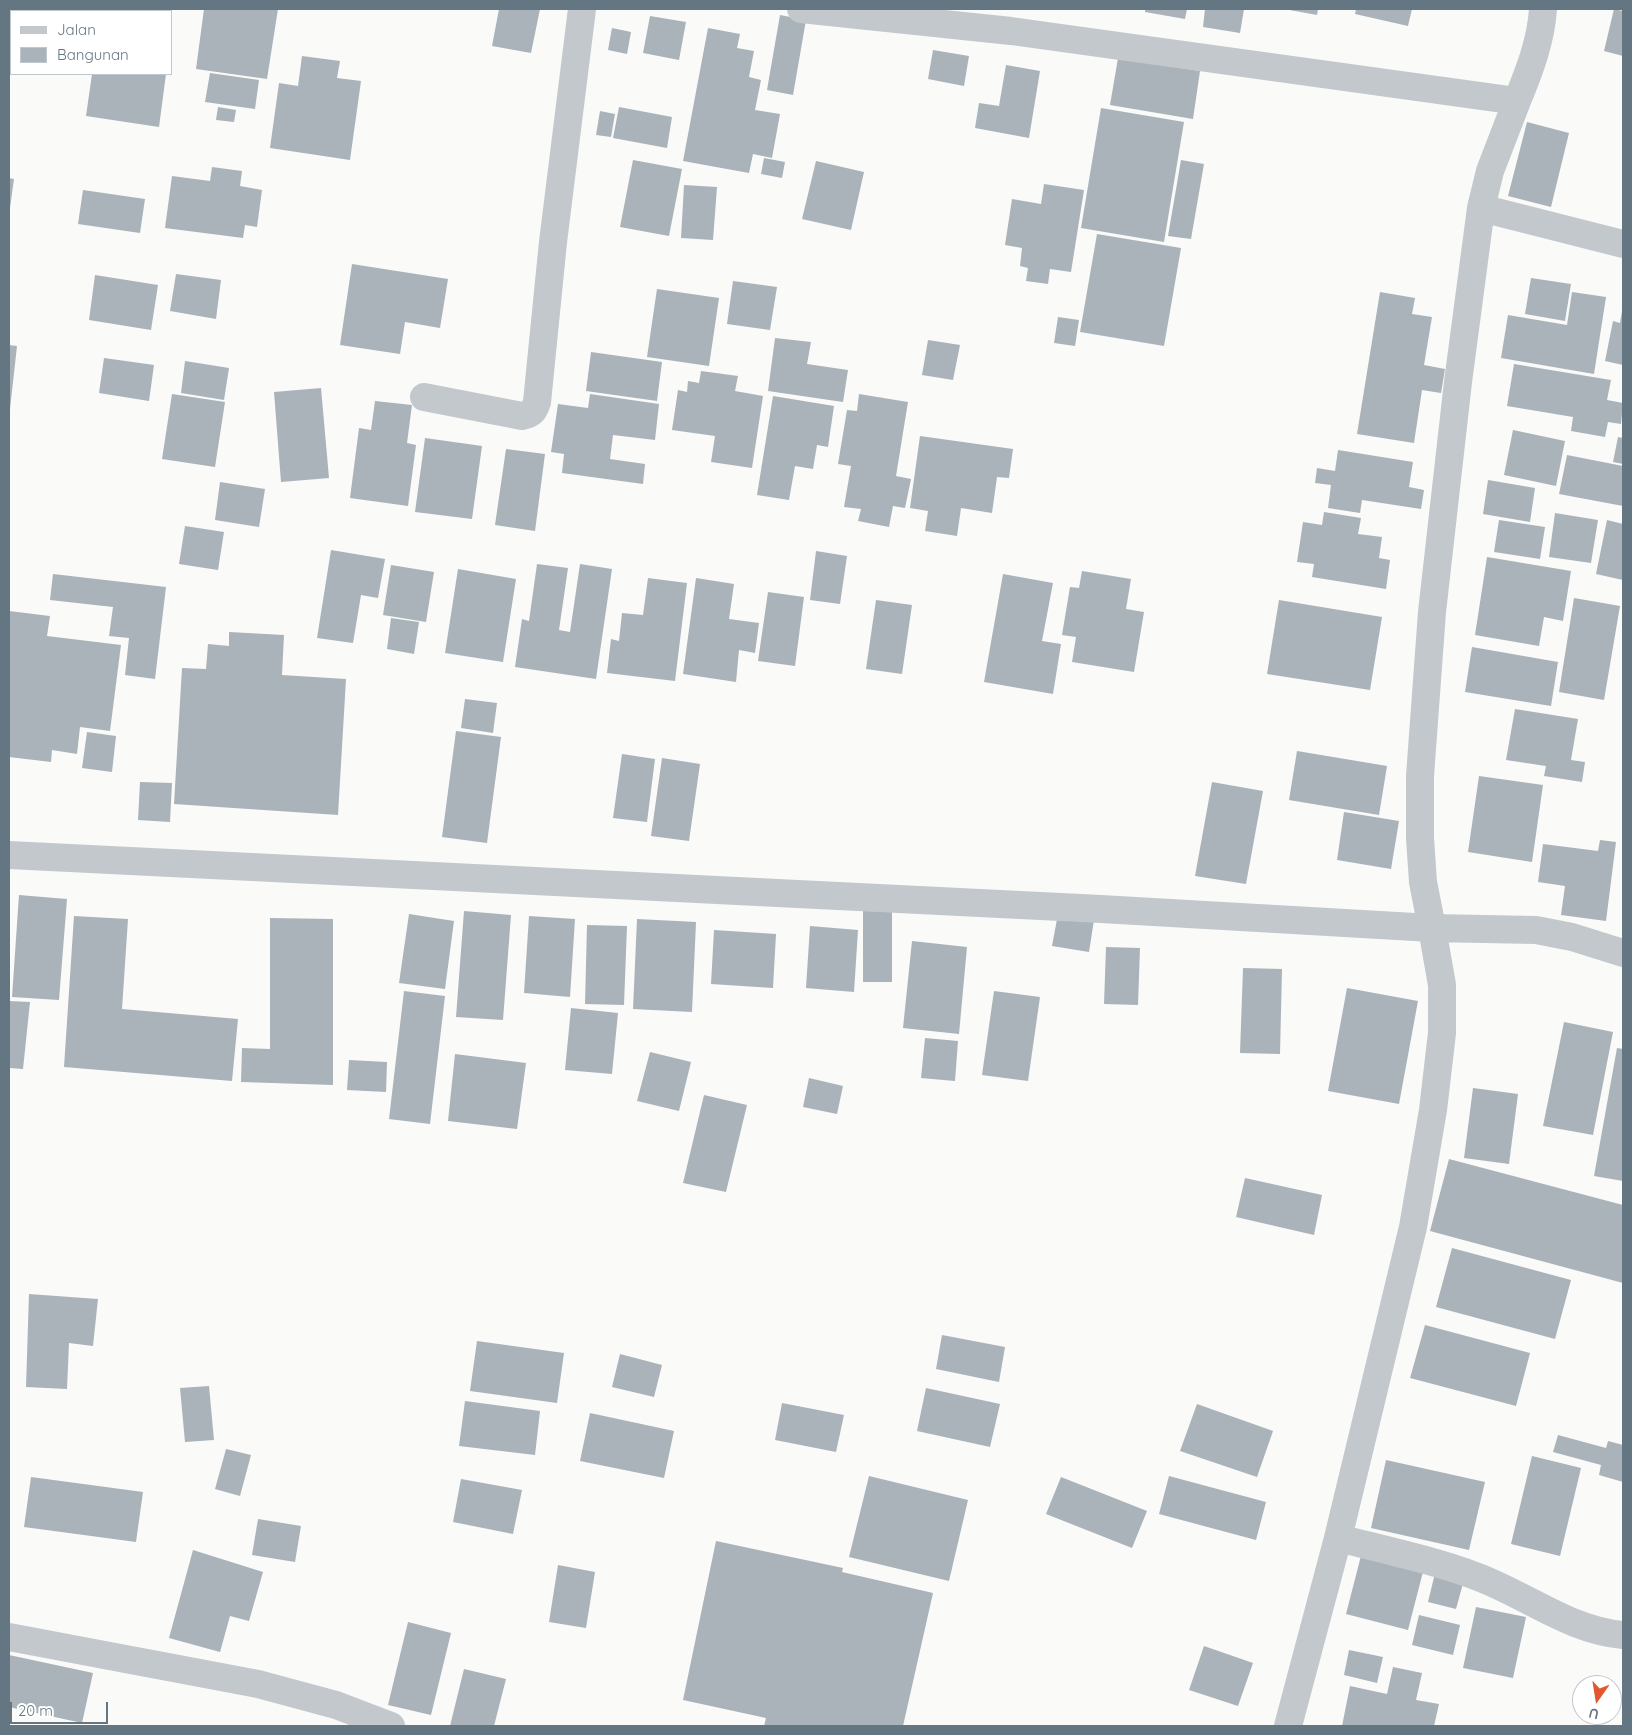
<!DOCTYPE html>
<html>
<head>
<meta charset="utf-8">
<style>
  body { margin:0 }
  #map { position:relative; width:1632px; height:1735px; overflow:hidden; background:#fafaf8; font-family:Quicksand,sans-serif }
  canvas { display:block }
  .frame { position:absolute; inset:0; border:10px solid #657683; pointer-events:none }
  .legend { position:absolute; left:10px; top:10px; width:162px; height:65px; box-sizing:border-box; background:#fff; border:1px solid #c1c8cd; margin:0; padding:6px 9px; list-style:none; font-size:15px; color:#657683 }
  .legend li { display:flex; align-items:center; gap:10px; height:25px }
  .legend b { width:25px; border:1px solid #c1c8cd }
  .north { position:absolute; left:1572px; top:1675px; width:50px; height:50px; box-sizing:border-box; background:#fff; border:1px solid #c1c8cd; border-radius:50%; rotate:193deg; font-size:14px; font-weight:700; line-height:20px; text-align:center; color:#657683 }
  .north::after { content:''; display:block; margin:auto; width:18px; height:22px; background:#e4572e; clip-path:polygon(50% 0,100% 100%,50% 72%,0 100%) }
  .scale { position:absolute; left:10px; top:1702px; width:98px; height:22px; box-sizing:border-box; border:2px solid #657683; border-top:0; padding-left:6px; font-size:15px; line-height:18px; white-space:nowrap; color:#657683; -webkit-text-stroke:4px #fff; paint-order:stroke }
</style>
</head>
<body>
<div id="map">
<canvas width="1632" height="1735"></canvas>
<div class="frame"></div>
<ul class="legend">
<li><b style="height:6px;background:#c3c8cc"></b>Jalan</li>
<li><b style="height:14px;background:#aab3b9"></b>Bangunan</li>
</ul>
<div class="north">U</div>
<div class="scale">20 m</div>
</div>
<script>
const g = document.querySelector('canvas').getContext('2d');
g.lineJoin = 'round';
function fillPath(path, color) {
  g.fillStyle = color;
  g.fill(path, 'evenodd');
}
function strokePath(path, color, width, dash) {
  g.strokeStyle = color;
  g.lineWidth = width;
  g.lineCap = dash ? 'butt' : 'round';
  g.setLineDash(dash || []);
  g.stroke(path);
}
const building = new Path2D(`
  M204 9H278L267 79 196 69Z
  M499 9H540L531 53 492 46Z
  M1145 9H1187L1185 19 1145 12Z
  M1205 9H1244L1240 33 1203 27Z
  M1284 9H1318L1317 15Z
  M1356 9H1412L1408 26 1355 14Z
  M1614 9 1623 11V56L1604 51Z
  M780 15 806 20 793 95 767 90Z
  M650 16 686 22 679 60 643 53Z
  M612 28 631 32 627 54 608 50Z
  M708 28 740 34 737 48 754 51 749 77 761 80 755 110 780 114 772 158 753 154 749 173 683 161Z
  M933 50 969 56 964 86 928 79Z
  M302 56 340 61 337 78 361 81 350 160 270 148 279 83 298 86Z
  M1118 58 1200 71 1193 119 1110 105Z
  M1006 65 1040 71 1029 138 975 128 979 103 999 106Z
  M210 73 259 80 255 109 205 102Z
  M92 74H166L159 127 86 116Z
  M218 107 236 110 234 122 216 120Z
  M619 107 672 117 667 148 613 138Z
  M1101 108 1184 122 1164 242 1081 228Z
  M600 111 615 114 611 137 596 135Z
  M1527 122 1569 133 1551 207 1508 196Z
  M764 158 785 162 782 178 761 174Z
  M633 160 682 169 669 236 620 227Z
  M1181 160 1204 164 1191 239 1168 236Z
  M816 161 864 172 851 230 802 219Z
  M212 167 242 171 240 186 262 190 257 227 245 225 243 238 165 228 172 176 210 181Z
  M9 178 14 179 10 208H9Z
  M1044 184 1084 190 1071 272 1050 269 1048 284 1026 281 1028 268 1020 266 1022 248 1005 245 1012 199 1041 204Z
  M684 185 717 187 713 240 681 238Z
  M83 190 145 199 140 233 78 224Z
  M1097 234 1181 248 1164 346 1080 332Z
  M352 264 448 279 440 328 405 322 400 354 340 345Z
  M176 274 221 280 216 319 170 311Z
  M95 275 158 285 151 330 89 320Z
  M1531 278 1571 284 1565 321 1525 314Z
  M733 281 777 287 770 330 727 324Z
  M657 289 719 298 709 366 647 357Z
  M1380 292 1415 298 1412 314 1432 317 1424 365 1445 369 1441 393 1422 390 1414 443 1357 434Z
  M1572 292 1606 297 1594 374 1501 358 1508 315 1567 325Z
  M1622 311H1623V365L1605 361 1613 321 1620 323Z
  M1058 317 1079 320 1075 346 1054 343Z
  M775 338 811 342 807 364 848 370 843 402 768 391Z
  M928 340 960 345 953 380 922 375Z
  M9 345 17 346 10 409H9Z
  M591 352 662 362 657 401 586 391Z
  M104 358 154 365 149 401 99 393Z
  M185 361 229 368 224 400 181 393Z
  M1514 364 1611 380 1607 400 1623 403 1621 424 1608 422 1605 437 1571 431 1573 417 1507 406Z
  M701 371 738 376 735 391 763 396 752 468 711 462 715 436 672 430 678 390 687 392 688 381 699 383Z
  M321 388 329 478 281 482 274 392Z
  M172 394 225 402 215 467 162 459Z
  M590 394 659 404 655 440 613 435 610 459 645 464 643 484 562 473 564 454 551 452 558 404 588 408Z
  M859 394 908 402 896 476 911 479 905 508 893 506 889 527 858 521 861 509 844 507 851 466 838 464 847 410 857 411Z
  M773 396 834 406 828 447 817 445 813 469 795 466 789 500 757 495Z
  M375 401 412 405 407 443 416 445 408 506 350 498 359 428 371 430Z
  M1513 430 1565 441 1556 486 1504 475Z
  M920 436 1013 449 1009 478 997 477 992 513 961 508 957 536 925 531 928 511 910 508Z
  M1618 437 1623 438V464L1613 462Z
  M425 438 482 446 472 519 415 512Z
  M506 449 545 454 535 531 495 525Z
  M1338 450 1413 462 1409 487 1424 490 1421 509 1362 500 1360 513 1328 508 1331 485 1315 483 1317 468 1335 471Z
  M1567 455 1623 466V506L1559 494Z
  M1488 480 1535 488 1530 522 1483 514Z
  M220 482 265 489 259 527 215 520Z
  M1324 512 1361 518 1358 534 1382 537 1379 558 1390 560 1386 589 1312 577 1314 564 1297 562 1303 522 1322 525Z
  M1555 513 1598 520 1591 563 1549 557Z
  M1499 520 1545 527 1540 559 1494 552Z
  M1607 520 1623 524V580L1596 574Z
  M185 526 224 532 218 570 179 564Z
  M331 550 385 559 378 598 361 595 353 643 317 638Z
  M816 551 847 556 840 604 810 600Z
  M1487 557 1571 571 1563 621 1544 617 1539 646 1475 635Z
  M537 564 568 568 559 630 570 632 580 564 612 569 596 679 515 667 522 619 529 621Z
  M391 565 434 572 426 622 383 615Z
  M458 569 516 579 503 662 445 653Z
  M1082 571 1131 579 1126 609 1144 612 1134 672 1072 662 1076 637 1062 635 1070 587 1079 588Z
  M53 574 166 587 155 679 125 675 129 638 109 636 113 607 50 600Z
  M1003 574 1053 583 1042 641 1061 644 1053 694 984 682Z
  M648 578 687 583 675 681 607 673 611 639 619 641 622 613 643 615Z
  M696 578 734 584 729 619 759 623 755 653 739 650 736 682 683 674Z
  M768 592 804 597 795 666 758 661Z
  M1574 598 1620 606 1604 700 1559 692Z
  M876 600 912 605 902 674 866 669Z
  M1279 600 1382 617 1370 690 1267 674Z
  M9 611 50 616 47 636 121 645 110 731 80 727 77 754 52 750 51 762 9 757Z
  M391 618 419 622 414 654 387 649Z
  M229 632 284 635 282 675 346 679 338 815 174 804 182 668 206 669 208 644 229 646Z
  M1472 647 1558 662 1551 706 1465 692Z
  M465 699 497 703 493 733 461 728Z
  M1515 709 1578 719 1571 760 1585 762 1582 782 1544 776 1546 766 1506 760Z
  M456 731 501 737 487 843 442 837Z
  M87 732 116 736 112 772 82 768Z
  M1297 751 1387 766 1379 815 1289 800Z
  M622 754 655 759 647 822 613 818Z
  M662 758 700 764 689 841 651 836Z
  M1479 776 1543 785 1532 862 1468 852Z
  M140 782 172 783 170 822 138 820Z
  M1212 782 1263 791 1246 884 1195 876Z
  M1344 812 1399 821 1391 869 1337 860Z
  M1600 840 1616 842 1606 921 1561 915 1565 886 1538 882 1543 844 1598 851Z
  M19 895 67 899 59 1000 12 997Z
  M464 911 511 915 503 1020 456 1017Z
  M863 911H892V982H863Z
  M409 914 454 921 445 989 399 983Z
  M1058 914 1094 920 1089 952 1052 946Z
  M74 916 128 919 122 1009 238 1019 232 1081 64 1067Z
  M529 916 575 919 570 997 524 993Z
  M270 918 333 919V1085L241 1082 242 1048 270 1049Z
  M637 919 696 922 692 1012 633 1009Z
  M587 925 627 926 624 1005 585 1004Z
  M810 926 858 930 854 992 806 988Z
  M714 930 776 934 773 988 711 984Z
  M912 941 967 947 959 1034 903 1028Z
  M1106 947 1140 948 1138 1005 1104 1004Z
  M1243 968 1282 969 1280 1054 1240 1053Z
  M1347 988 1418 1001 1399 1104 1328 1091Z
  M404 991 445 996 430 1124 389 1119Z
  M994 991 1040 997 1028 1081 982 1075Z
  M9 1001 30 1002 23 1069 9 1068Z
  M571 1008 618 1013 612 1074 565 1070Z
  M1564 1022 1613 1032 1593 1135 1543 1126Z
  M925 1038 958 1041 955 1081 921 1078Z
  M1617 1048 1623 1049V1181L1594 1176Z
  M650 1052 691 1062 679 1111 637 1101Z
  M455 1054 526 1063 517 1129 448 1121Z
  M349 1060 387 1062 386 1092 347 1090Z
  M809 1078 843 1086 837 1114 803 1107Z
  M1473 1088 1518 1094 1509 1164 1464 1158Z
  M704 1095 747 1105 726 1192 683 1183Z
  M1449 1159 1623 1205V1283L1430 1231Z
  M1245 1178 1322 1195 1314 1235 1236 1217Z
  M1452 1248 1571 1280 1555 1339 1436 1307Z
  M29 1294 98 1299 93 1346 69 1343 67 1389 26 1387Z
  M1425 1325 1530 1353 1516 1406 1410 1378Z
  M942 1335 1005 1347 999 1382 936 1369Z
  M477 1341 564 1353 557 1403 470 1391Z
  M620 1354 662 1365 654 1397 612 1387Z
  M209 1386 214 1440 185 1442 180 1388Z
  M926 1388 1000 1404 990 1447 917 1431Z
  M465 1401 540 1411 535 1455 459 1446Z
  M782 1403 844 1415 836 1452 775 1440Z
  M1197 1404 1273 1431 1257 1477 1180 1451Z
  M590 1413 674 1431 664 1478 580 1461Z
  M1558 1435 1606 1448 1608 1441 1623 1445V1482L1599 1475 1601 1465 1553 1452Z
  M226 1449 251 1455 240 1496 215 1489Z
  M1532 1456 1581 1468 1560 1556 1511 1544Z
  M1386 1460 1485 1482 1469 1550 1371 1528Z
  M869 1476 968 1500 949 1581 849 1557Z
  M1169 1476 1266 1502 1256 1540 1159 1514Z
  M31 1477 143 1492 136 1542 24 1527Z
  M1061 1477 1147 1511 1132 1548 1046 1514Z
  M461 1479 522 1490 513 1534 453 1522Z
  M258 1519 301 1526 295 1562 252 1555Z
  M716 1541 843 1568 842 1572 933 1593 903 1726H764L766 1718 683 1700Z
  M1363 1548 1425 1564 1408 1630 1346 1614Z
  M193 1550 263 1572 249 1621 230 1616 220 1652 169 1638Z
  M558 1565 595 1572 586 1628 549 1622Z
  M1436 1569 1465 1576 1456 1609 1428 1602Z
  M1476 1607 1526 1617 1513 1678 1463 1668Z
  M1419 1615 1460 1625 1453 1655 1412 1645Z
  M408 1622 451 1633 431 1715 388 1705Z
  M1204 1646 1253 1663 1238 1706 1189 1690Z
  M1349 1650 1383 1657 1377 1683 1344 1675Z
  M9 1655 93 1673 82 1723 9 1707Z
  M1393 1667 1422 1673 1416 1700 1439 1704 1434 1726H1342L1350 1686 1387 1694Z
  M464 1669 506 1679 494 1726H450Z`);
const minor = new Path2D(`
  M801 9 1011 31 1517 101C1529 72 1541 41 1543 9
  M1517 101 1490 171 1481 208 1458 382 1432 612 1420 776V838L1423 882 1432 928 1536 930 1572 937 1623 953
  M1481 208 1623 244
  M424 397 522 416C532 414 534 411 537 402L553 242 582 9
  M9 855 1101 909 1432 928 1442 985V1033L1433 1110 1413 1227 1338 1538 1288 1726
  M1338 1538C1385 1550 1433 1560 1478 1577 1526 1595 1571 1631 1623 1635
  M9 1637 258 1684 336 1705 391 1726`);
fillPath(building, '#aab3b9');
strokePath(minor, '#c3c8cc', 28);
</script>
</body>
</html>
